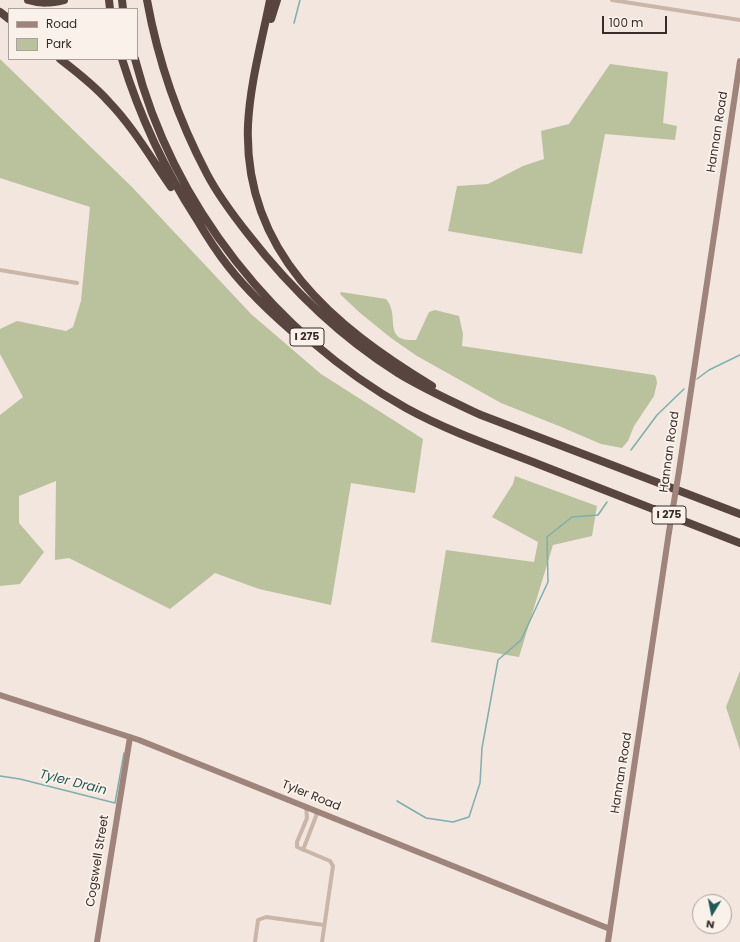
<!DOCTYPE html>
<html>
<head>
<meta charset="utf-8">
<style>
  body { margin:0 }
  #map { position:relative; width:740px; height:942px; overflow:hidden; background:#f2e6de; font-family:Poppins,sans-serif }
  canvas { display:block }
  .legend { position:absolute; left:8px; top:8px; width:130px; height:52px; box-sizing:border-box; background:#faf1ea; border:1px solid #aca29d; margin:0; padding:5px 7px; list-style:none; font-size:12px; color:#382c29 }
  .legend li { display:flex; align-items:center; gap:8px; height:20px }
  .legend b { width:20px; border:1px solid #aca29d }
  .north { position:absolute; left:692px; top:894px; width:40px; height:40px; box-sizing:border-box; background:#faf1ea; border:1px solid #aca29d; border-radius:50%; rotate:190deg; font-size:11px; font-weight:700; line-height:16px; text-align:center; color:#382c29 }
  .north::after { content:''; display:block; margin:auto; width:14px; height:18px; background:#1f5956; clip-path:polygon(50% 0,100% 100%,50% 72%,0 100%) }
  .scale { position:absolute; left:602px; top:16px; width:65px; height:18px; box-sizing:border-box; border:2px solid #382c29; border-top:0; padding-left:5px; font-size:12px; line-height:14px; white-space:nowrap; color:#382c29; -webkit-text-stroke:3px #faf1ea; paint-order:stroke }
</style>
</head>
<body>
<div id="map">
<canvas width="740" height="942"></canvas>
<ul class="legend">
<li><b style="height:5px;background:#9e847b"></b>Road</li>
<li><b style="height:11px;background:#b9c19d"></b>Park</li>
</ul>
<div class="north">N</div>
<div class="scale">100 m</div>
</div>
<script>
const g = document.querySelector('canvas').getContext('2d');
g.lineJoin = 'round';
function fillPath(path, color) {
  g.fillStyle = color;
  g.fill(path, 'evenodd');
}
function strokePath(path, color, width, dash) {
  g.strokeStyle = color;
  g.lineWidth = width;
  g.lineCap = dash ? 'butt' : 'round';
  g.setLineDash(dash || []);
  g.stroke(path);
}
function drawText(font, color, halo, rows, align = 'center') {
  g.font = font + ' Poppins,sans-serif';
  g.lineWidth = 4;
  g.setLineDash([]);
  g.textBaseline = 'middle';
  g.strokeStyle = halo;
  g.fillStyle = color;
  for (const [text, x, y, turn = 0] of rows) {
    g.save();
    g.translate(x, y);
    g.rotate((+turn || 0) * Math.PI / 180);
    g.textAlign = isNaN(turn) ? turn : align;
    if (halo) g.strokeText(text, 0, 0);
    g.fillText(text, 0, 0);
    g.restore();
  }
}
const green = new Path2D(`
  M0 59 132 187 251 314 321 374 423 439 415 493 351 483 331 605 259 589 215 573 170 609 69 558 55 560 56 481 19 496V523L44 552 20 584 0 586V415L23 397 0 354V329L17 321 66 331 73 327 81 301 90 207 0 178Z
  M610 64 668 72 663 123 677 126 675 140 605 134 582 254 448 231 457 186 488 184 523 166 544 159 541 131 569 124Z
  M341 292 386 299C401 316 381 342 416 340L429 312 435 310 459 316 463 334 462 346 654 375 656 377 657 383 654 396 634 426 628 441 622 448 601 444 559 426 501 403 417 356 391 338 359 312 340 294Z
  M515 476 597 506 592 536 553 545 519 657 431 642 446 550 534 562 538 542 492 517 513 484Z
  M740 671V750L726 707Z`);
const stream = new Path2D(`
  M294 23 300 0
  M697 379 709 370 740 355
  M631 450 657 415 684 389
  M0 776 20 779 115 803 124 753
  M397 801 426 818 453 822 469 817 480 783 482 748 498 660 521 640 548 582 547 537 572 517 598 515 607 502`);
const street = new Path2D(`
  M612 0 740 20
  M0 270 77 283
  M306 806 307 818 297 842V847L330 861 333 866 322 942
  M303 850 318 811
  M255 942 258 920 266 917 324 925`);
const secondary = new Path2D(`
  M679 471 740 61
  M0 695 139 740 610 929
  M97 942 130 737
  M608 942 669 532`);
const highway = new Path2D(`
  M28 0C41 4 51 3 64 0
  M109 0 110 9
  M122 0 123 9
  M147 0C158 61 178 119 207 174 218 195 233 215 248 234 290 288 339 336 398 373 424 389 453 402 481 415L740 514
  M270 0C262 41 250 83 248 125 243 252 333 326 432 386
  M0 12 9 19
  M271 19 277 0
  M60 59C77 72 95 86 109 102 133 127 151 158 171 187
  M122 59C140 117 163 167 196 218 206 235 216 251 228 266 249 293 275 317 301 339
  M135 59C173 206 275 334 406 408 448 431 494 447 538 464 605 490 673 517 740 543`);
const secondaryBridge = new Path2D(`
  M669 532 679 471`);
const shields = [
  [307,337,34],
  [669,515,34]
];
const shieldNames = [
  ["I 275",307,337],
  ["I 275",669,515]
];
const streetNames = [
  ["Hannan Road",718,132,-81],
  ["Hannan Road",670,452,-82],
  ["Hannan Road",622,773,-81],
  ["Tyler Road",311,796,22],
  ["Cogswell Street",98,861,-81]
];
const waterNames = [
  ["Tyler Drain",73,783,14]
];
fillPath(green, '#b9c19d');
strokePath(stream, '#7dafac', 1.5);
strokePath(street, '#cab5a9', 4);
strokePath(secondary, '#9e847b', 6);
strokePath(highway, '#584540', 8);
strokePath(secondaryBridge, '#9e847b', 6);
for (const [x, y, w] of shields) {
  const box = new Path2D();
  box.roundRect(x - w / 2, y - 9, w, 18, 3);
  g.fillStyle = '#faf1ea';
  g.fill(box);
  strokePath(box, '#382c29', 1);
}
drawText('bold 11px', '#382c29', null, shieldNames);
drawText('12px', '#382c29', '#faf1ea', streetNames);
drawText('italic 13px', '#1f5956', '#faf1ea', waterNames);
</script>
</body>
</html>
